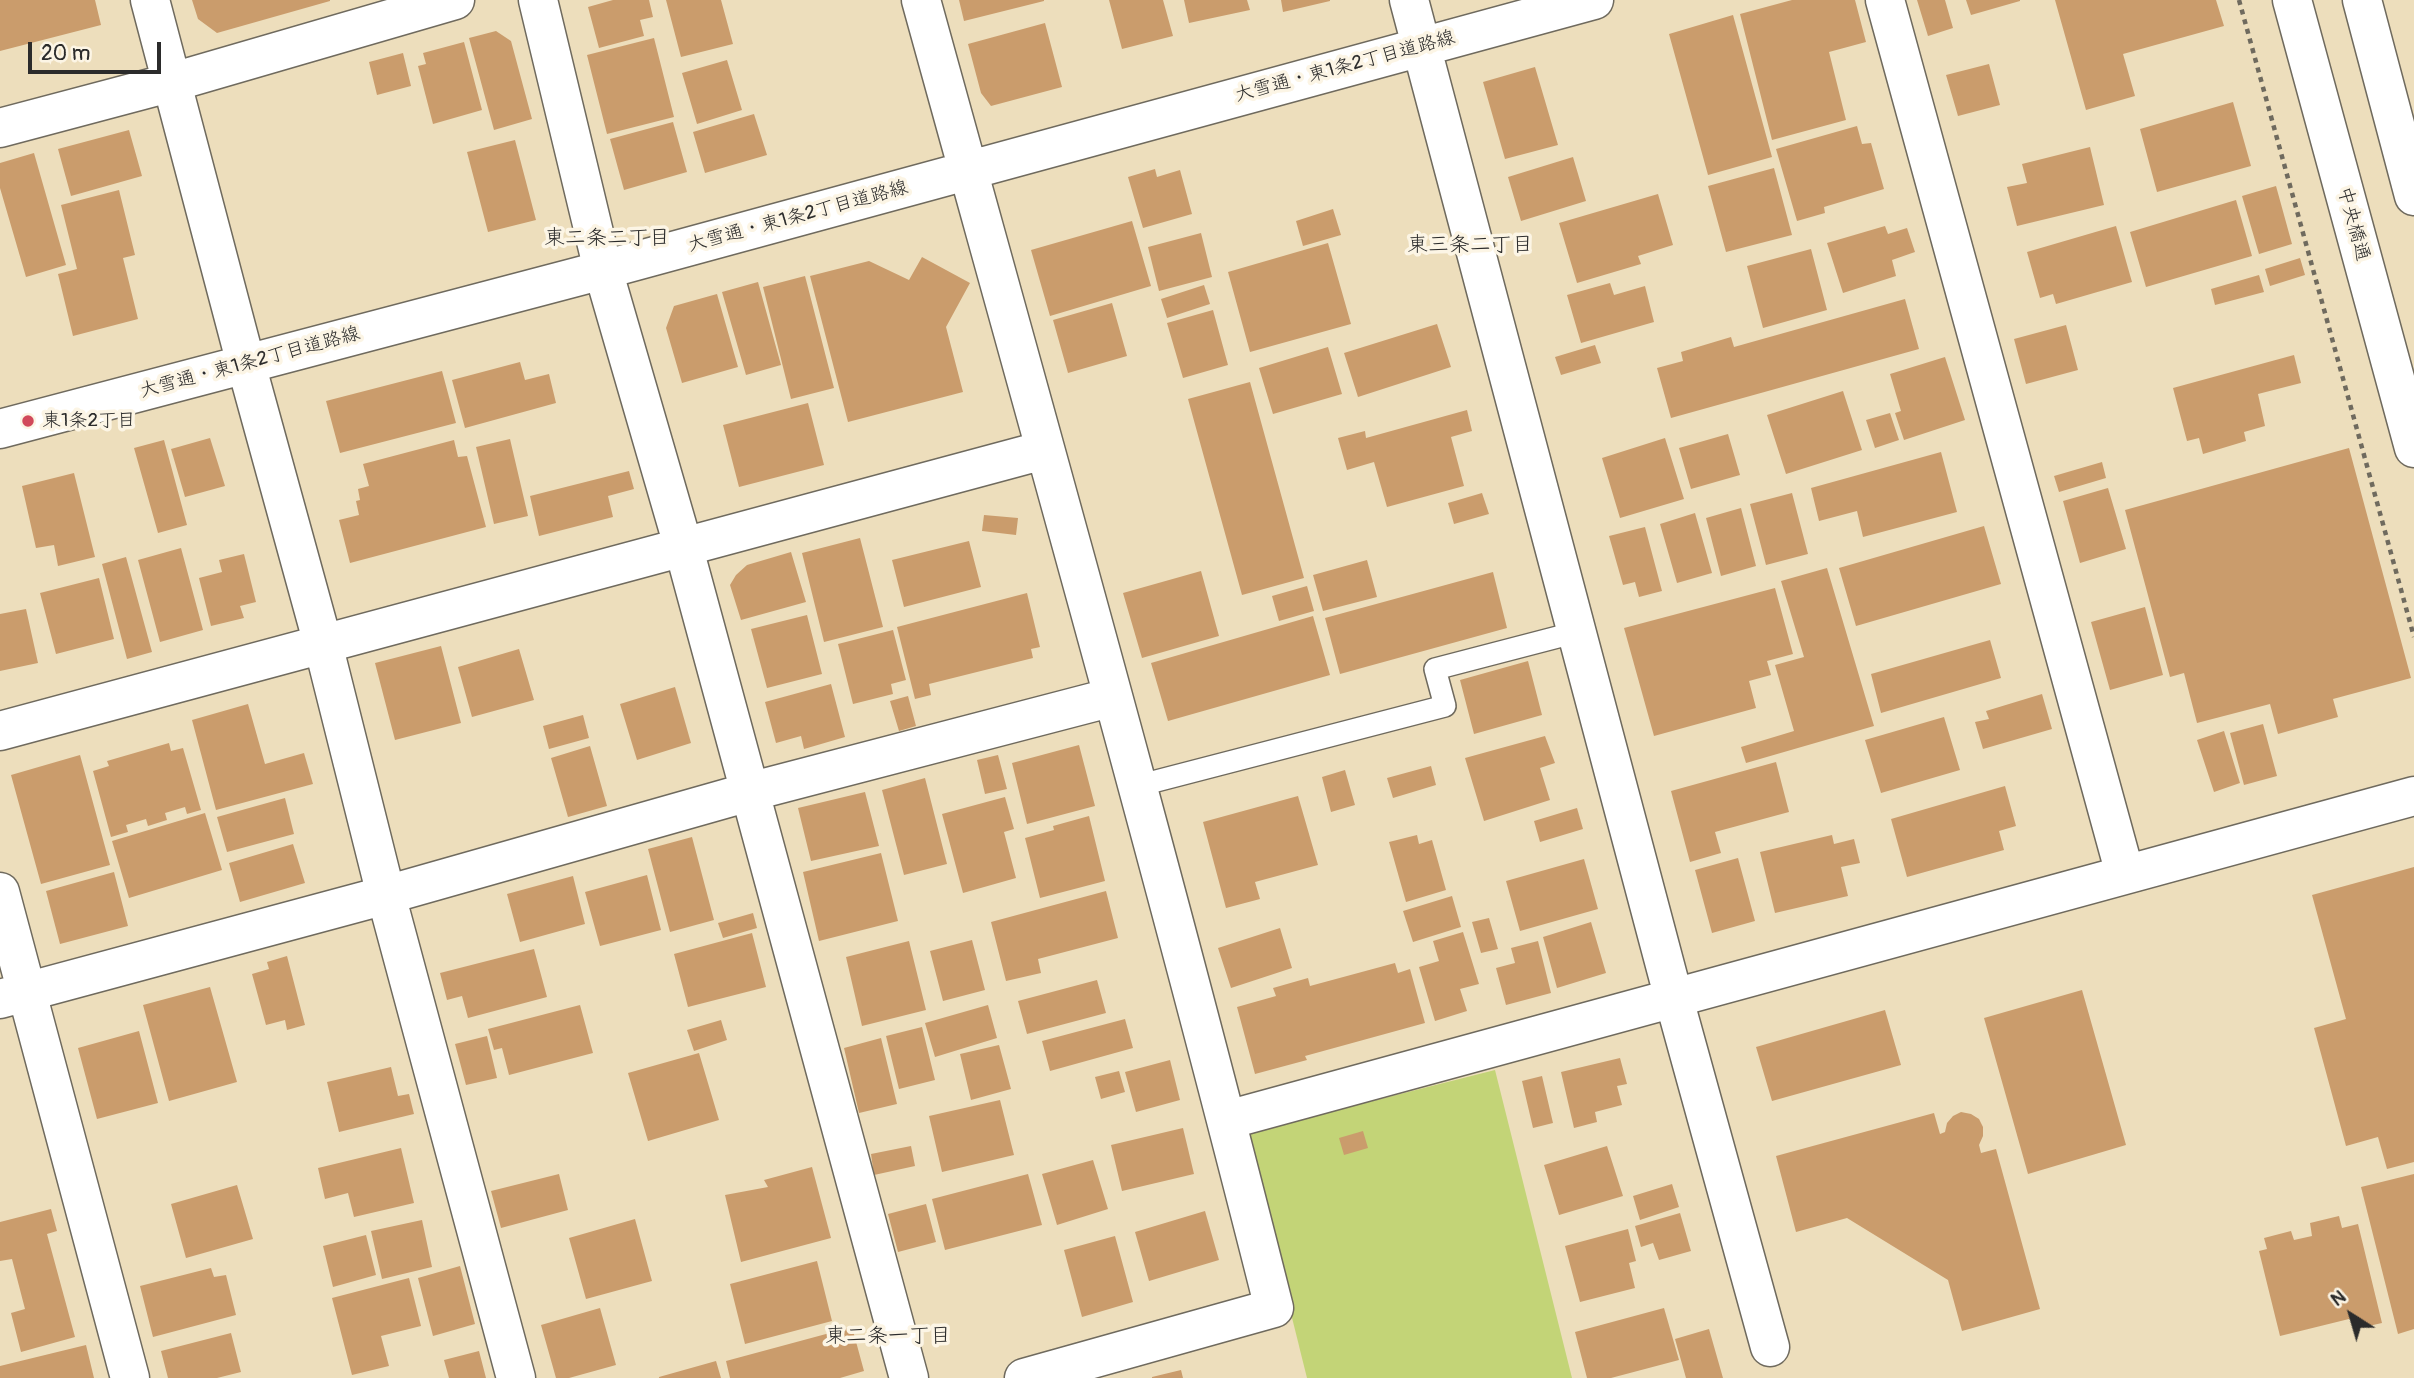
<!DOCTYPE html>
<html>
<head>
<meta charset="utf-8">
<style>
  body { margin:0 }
  #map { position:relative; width:2414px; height:1378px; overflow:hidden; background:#eddebc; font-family:Pangolin,sans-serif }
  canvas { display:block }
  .north { position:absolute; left:2316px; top:1280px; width:70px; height:70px; -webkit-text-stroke:5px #fcf5e5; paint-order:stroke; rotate:323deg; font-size:19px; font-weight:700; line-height:28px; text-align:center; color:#2b2b2b }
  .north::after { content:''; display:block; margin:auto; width:24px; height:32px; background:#2b2b2b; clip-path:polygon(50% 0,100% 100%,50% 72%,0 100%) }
  .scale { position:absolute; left:28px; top:42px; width:133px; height:32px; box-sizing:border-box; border:4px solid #2b2b2b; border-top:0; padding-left:9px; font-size:21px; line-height:24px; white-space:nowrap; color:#2b2b2b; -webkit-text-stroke:5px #fcf5e5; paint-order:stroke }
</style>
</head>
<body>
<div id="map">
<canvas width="2414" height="1378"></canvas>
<div class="north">N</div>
<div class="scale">20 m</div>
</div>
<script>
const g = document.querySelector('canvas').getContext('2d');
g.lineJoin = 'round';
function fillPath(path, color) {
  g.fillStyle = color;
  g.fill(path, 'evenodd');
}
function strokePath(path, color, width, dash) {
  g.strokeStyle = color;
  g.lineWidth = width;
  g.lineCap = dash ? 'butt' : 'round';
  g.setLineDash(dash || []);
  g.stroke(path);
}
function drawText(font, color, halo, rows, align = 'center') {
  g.font = font + ' Pangolin,"Klee One",sans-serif';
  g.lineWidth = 7;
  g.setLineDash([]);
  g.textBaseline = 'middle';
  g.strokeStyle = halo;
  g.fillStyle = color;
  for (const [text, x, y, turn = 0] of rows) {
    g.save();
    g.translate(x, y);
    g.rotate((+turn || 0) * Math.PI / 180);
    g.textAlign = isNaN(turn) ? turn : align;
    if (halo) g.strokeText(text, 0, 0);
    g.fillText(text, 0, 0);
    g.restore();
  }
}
const green = new Path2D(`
  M1495 1070 1572 1378H1307L1246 1133Z`);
const building = new Path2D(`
  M0 0H95L101 25 0 51Z
  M192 0H330V1L217 33 198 19Z
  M613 0H649L653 17 640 20 644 36 599 48 588 7Z
  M666 0H721L733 44 681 57Z
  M959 0H1044V1L964 21Z
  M1109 0H1163L1173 36 1122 49Z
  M1184 0H1247L1250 10 1189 23Z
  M1281 0H1330V1L1283 12Z
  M1792 0H1855L1866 42 1829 52 1846 120 1772 140 1740 14Z
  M1917 0H1945L1953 28 1928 36Z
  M1966 0H2020V1L1971 15Z
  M2055 0H2216L2224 26 2123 54 2135 96 2086 110Z
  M1733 15 1772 157 1708 175 1669 34Z
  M1045 23 1062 87 991 106 981 93 968 44Z
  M496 31 511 41 532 119 494 130 469 38Z
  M654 38 674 117 607 134 587 55Z
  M464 42 482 110 433 124 418 66 426 64 423 53Z
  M403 53 411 86 377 95 369 62Z
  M727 60 742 110 697 124 682 73Z
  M1989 64 2000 105 1958 116 1946 75Z
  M1535 67 1558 145 1505 159 1483 82Z
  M2233 102 2251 166 2157 192 2140 129Z
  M754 114 767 155 705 173 693 132Z
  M673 122 687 172 624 190 610 139Z
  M1857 126 1862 144 1871 143 1884 189 1824 207 1825 213 1797 221 1776 149Z
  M129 130 142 176 71 196 58 149Z
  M515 140 536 220 488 232 467 152Z
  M2090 147 2104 205 2017 226 2007 187 2027 183 2022 164Z
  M34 153 66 265 26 277 0 188V163Z
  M1573 157 1586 201 1521 221 1508 177Z
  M1774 168 1792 235 1726 252 1708 186Z
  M1155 169 1157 177 1180 170 1192 214 1143 228 1128 177Z
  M2276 186 2292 244 2259 254 2242 196Z
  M119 190 135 255 123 258 138 319 73 336 58 274 77 269 61 205Z
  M1658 194 1673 245 1638 256 1641 264 1577 283 1559 223Z
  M2236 200 2252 256 2146 287 2130 232Z
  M1333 209 1341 235 1303 246 1296 221Z
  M1132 221 1151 286 1050 316 1031 250Z
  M1885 226 1888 234 1907 228 1915 252 1892 260 1896 276 1843 293 1827 243Z
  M2116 226 2132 282 2056 304 2053 294 2040 298 2027 252Z
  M1201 233 1212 277 1159 291 1148 247Z
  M1328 243 1351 324 1250 352 1228 272Z
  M1811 249 1827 310 1763 328 1747 266Z
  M922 257 970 283 946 327 963 392 848 422 810 276 869 261 909 280Z
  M2300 258 2305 275 2270 286 2265 269Z
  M2259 275 2264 292 2215 305 2211 289Z
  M805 276 834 388 791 399 763 287Z
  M758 282 781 365 746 375 722 292Z
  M1610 283 1614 295 1645 286 1654 322 1581 343 1567 295Z
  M1204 285 1210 304 1167 318 1161 299Z
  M717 294 738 367 682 383 666 328 674 306Z
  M1905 299 1919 349 1671 418 1657 368 1683 361 1681 352 1731 337 1734 347Z
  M1112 303 1127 356 1068 373 1053 320Z
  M1213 310 1228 365 1183 378 1167 323Z
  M1437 324 1451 367 1358 397 1344 353Z
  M2066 325 2078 370 2026 384 2014 339Z
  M1595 345 1601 363 1561 375 1555 357Z
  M1328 347 1342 394 1273 414 1259 368Z
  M2294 355 2301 383 2258 394 2265 426 2244 432 2246 441 2203 454 2199 438 2187 441 2173 388Z
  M1945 357 1965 420 1904 440 1895 413 1901 411 1890 374Z
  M520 362 525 380 549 374 556 403 465 428 452 380Z
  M442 371 456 423 340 453 326 401Z
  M1250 382 1304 578 1242 595 1188 399Z
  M1843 391 1862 450 1786 474 1767 415Z
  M808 403 824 465 739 487 723 425Z
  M1467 410 1472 431 1451 437 1464 486 1387 507 1374 462 1347 470 1338 438 1365 431 1366 438Z
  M1890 413 1899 440 1875 448 1866 420Z
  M1728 434 1740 475 1691 489 1679 448Z
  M210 438 225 486 185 497 171 449Z
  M1665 438 1684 499 1620 518 1602 458Z
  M510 439 528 516 494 524 476 447Z
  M164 440 187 525 158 533 134 448Z
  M454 440 458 457 467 456 486 527 350 563 339 520 359 515 356 501 360 500 358 489 369 486 363 464Z
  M2349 448 2411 678 2333 699 2338 717 2278 734 2270 704 2197 723 2184 673 2170 677 2125 510Z
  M1941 452 1957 512 1863 537 1857 511 1819 521 1811 488Z
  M2102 462 2106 478 2059 492 2054 476Z
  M629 471 634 489 608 496 613 517 539 536 530 496Z
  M74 473 95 557 58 566 54 545 36 548 22 486Z
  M2108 488 2126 549 2080 563 2063 501Z
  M1482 493 1489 514 1454 524 1448 503Z
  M1792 493 1808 554 1766 565 1750 504Z
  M1741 508 1756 566 1721 576 1706 518Z
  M1695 513 1712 573 1677 583 1660 524Z
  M984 515 1018 518 1016 535 982 531Z
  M1984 526 2001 584 1856 626 1839 568Z
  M1645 527 1662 591 1639 597 1635 582 1623 585 1609 536Z
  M860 538 883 627 824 642 802 553Z
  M969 541 981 587 904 607 892 560Z
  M181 548 203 630 160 642 138 560Z
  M791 552 806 602 741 620 730 585 736 575 747 565Z
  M244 554 256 602 240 606 244 618 211 626 199 578 222 572 219 560Z
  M126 557 152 652 127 659 102 564Z
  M1367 560 1377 597 1323 611 1313 575Z
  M1827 568 1874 726 1746 763 1741 747 1794 731 1775 665 1804 657 1781 581Z
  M1201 571 1219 636 1142 658 1123 593Z
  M1493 572 1507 628 1340 674 1325 618Z
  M99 578 114 639 56 654 40 593Z
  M1307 586 1314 611 1279 621 1272 596Z
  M1775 588 1793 654 1767 661 1771 675 1749 681 1756 708 1654 736 1624 628Z
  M1027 593 1040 647 1031 649 1033 658 929 684 931 695 915 699 897 627Z
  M2145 607 2163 675 2110 690 2091 622Z
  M26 609 38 663 0 671V614Z
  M807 615 822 674 767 688 751 629Z
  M1313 616 1330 675 1168 721 1151 663Z
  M893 630 906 680 891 684 893 694 853 704 838 644Z
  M1990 640 2001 678 1881 713 1871 674Z
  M441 646 461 723 395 740 375 663Z
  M519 649 534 700 472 717 458 667Z
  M1528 661 1542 715 1474 734 1460 680Z
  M831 684 845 737 804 749 801 736 776 743 765 702Z
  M675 687 691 743 637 760 620 704Z
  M2042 694 2052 729 1983 749 1975 722 1989 719 1986 711Z
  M908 696 916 726 899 731 890 701Z
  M248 704 265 764 304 753 313 784 216 810 192 720Z
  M583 715 589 738 549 749 543 726Z
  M1944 717 1960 770 1881 793 1865 740Z
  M2263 724 2277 776 2244 785 2230 733Z
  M2224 731 2240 783 2214 792 2197 740Z
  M1545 736 1555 763 1540 768 1550 800 1484 821 1465 758Z
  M169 743 171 751 183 748 201 810 187 814 185 807 165 813 167 820 148 826 146 819 126 825 128 832 111 837 93 771 109 766 107 761Z
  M1079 745 1095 806 1027 824 1012 763Z
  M590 746 607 806 568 817 551 758Z
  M80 755 110 865 41 884 11 775Z
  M998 755 1007 789 985 794 977 760Z
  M1776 762 1789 812 1715 832 1721 853 1690 862 1671 791Z
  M1431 766 1436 785 1393 798 1387 778Z
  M1345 770 1355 805 1331 812 1322 777Z
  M925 778 947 864 904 875 882 790Z
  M2005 786 2016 826 1999 831 2004 850 1907 877 1891 819Z
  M865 792 879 846 811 861 798 808Z
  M1298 796 1318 865 1255 882 1260 899 1226 908 1203 822Z
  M1005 797 1014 829 1004 832 1016 878 963 893 942 814Z
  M285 798 294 834 227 852 217 817Z
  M1577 808 1583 829 1540 842 1534 821Z
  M205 813 222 870 129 898 112 841Z
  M1089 816 1105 881 1040 898 1025 838 1054 830 1053 826Z
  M1417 835 1419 844 1432 840 1446 890 1406 902 1389 842Z
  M1832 835 1834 844 1854 839 1860 863 1841 867 1848 896 1775 913 1760 852Z
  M692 837 714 920 670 932 648 849Z
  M293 844 305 883 240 902 229 863Z
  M881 853 898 921 819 941 803 872Z
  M1738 858 1755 921 1712 933 1695 870Z
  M1584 859 1598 909 1520 931 1506 881Z
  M2414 867V1162L2387 1169 2378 1137 2346 1146 2314 1028 2346 1019 2312 895Z
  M114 872 128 926 60 944 46 891Z
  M647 875 661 930 600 946 585 892Z
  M573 876 585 924 520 942 507 894Z
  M1106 891 1118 938 1038 959 1041 973 1006 981 991 922Z
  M1452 896 1461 927 1413 942 1403 911Z
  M753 913 757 928 723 938 718 923Z
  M1489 918 1498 949 1481 953 1472 922Z
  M1591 922 1606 973 1557 988 1543 937Z
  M1280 928 1292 968 1231 988 1218 948Z
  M1463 932 1479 984 1460 989 1467 1011 1435 1021 1419 967 1439 961 1433 941Z
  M752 933 766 987 688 1007 674 954Z
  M972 940 985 990 943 1001 930 951Z
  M909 941 926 1010 862 1026 846 957Z
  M1538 941 1551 993 1506 1005 1496 968 1515 963 1511 948Z
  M534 949 547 997 468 1018 462 996 447 1000 440 973Z
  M287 956 305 1025 287 1030 285 1020 266 1025 252 974 269 969 267 962Z
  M1395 963 1398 973 1410 969 1425 1023 1305 1056 1307 1060 1255 1074 1237 1007 1276 996 1273 988 1308 978 1310 986Z
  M1097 980 1106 1013 1027 1034 1018 1001Z
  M210 987 237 1082 169 1101 143 1005Z
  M2082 990 2126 1145 2028 1174 1984 1018Z
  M580 1005 593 1053 509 1075 502 1048 494 1050 488 1029Z
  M988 1005 997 1038 935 1057 925 1023Z
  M1885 1010 1901 1065 1772 1101 1756 1047Z
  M1125 1019 1133 1048 1050 1071 1042 1041Z
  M721 1020 727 1040 694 1051 687 1030Z
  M922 1027 935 1080 899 1089 886 1036Z
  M139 1031 158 1103 97 1119 78 1048Z
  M487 1036 497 1078 466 1085 455 1044Z
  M881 1038 897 1104 859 1113 844 1048Z
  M999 1045 1011 1089 971 1100 960 1054Z
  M699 1053 719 1120 648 1141 628 1073Z
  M1620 1058 1627 1084 1617 1086 1622 1105 1595 1112 1597 1122 1574 1128 1561 1072Z
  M1170 1060 1180 1100 1136 1112 1125 1072Z
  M391 1067 398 1096 409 1094 414 1114 339 1132 327 1082Z
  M1119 1071 1125 1092 1101 1099 1095 1077Z
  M1542 1076 1553 1123 1533 1128 1522 1081Z
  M1000 1100 1014 1155 942 1172 929 1116Z
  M1961 1112 1971 1114 1979 1119 1983 1127V1136L1979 1145 1981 1153 1996 1149 2040 1309 1962 1331 1948 1280 1847 1218 1796 1232 1776 1156 1934 1113 1940 1134 1945 1132 1947 1123 1953 1116Z
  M1183 1128 1194 1174 1122 1191 1111 1145Z
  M1363 1131 1368 1148 1344 1155 1339 1138Z
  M911 1146 915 1166 874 1175 871 1154Z
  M1607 1146 1623 1196 1559 1215 1544 1165Z
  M401 1148 414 1203 354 1217 348 1193 325 1199 318 1168Z
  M1093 1160 1108 1209 1057 1225 1042 1174Z
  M812 1167 831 1238 741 1262 725 1195 768 1187 764 1180Z
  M559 1174 568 1210 501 1228 491 1191Z
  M1028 1174 1042 1225 945 1250 932 1199Z
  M2414 1174V1329L2398 1334 2361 1187Z
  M1672 1184 1679 1207 1640 1220 1633 1196Z
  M237 1185 253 1239 186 1258 171 1204Z
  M926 1204 936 1242 898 1252 888 1214Z
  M51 1209 57 1231 47 1234 75 1337 21 1352 11 1313 25 1309 12 1259 0 1261V1222Z
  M1205 1211 1219 1260 1149 1281 1135 1232Z
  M1680 1213 1691 1251 1659 1260 1653 1243 1641 1247 1635 1226Z
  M2339 1216 2342 1228 2358 1224 2382 1323 2355 1329 2353 1318 2280 1336 2259 1251 2267 1249 2264 1238 2291 1231 2294 1240 2312 1236 2310 1223Z
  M635 1219 652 1281 586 1299 569 1238Z
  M422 1220 432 1267 382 1279 371 1231Z
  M1628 1229 1636 1261 1629 1263 1635 1288 1580 1302 1565 1246Z
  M366 1235 376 1275 333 1287 323 1246Z
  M1115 1236 1133 1302 1082 1317 1064 1250Z
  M817 1261 832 1321 745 1344 730 1284Z
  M460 1266 475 1324 433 1336 418 1278Z
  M211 1268 214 1277 226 1275 236 1315 153 1337 140 1286Z
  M409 1278 421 1326 381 1336 389 1366 352 1375 332 1298Z
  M600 1308 616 1365 569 1378H556L541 1325Z
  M1664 1308 1679 1360 1611 1378H1587L1575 1332Z
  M852 1327 864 1371 840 1378H730L726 1361Z
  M1709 1329 1723 1378H1686L1675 1339Z
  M231 1333 241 1372 217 1378H168L161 1351Z
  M86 1345 94 1378H0V1366Z
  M479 1351 486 1378H449L444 1360Z
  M716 1361 721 1378H659V1377Z
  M1181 1370 1183 1378H1152V1377Z`);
const path = new Path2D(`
  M2239 0 2414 637`);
const service = new Path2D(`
  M1137 786 1445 706 1435 669 1577 632`);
const minor = new Path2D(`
  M150 0 246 364 323 644 386 895 516 1378
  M538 0 603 270 684 549 909 1378
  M921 0C1041 435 1164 870 1274 1308L1024 1378
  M1409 0 1674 999 1770 1347
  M1885 0 2125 874
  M0 128 173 82 455 0
  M0 429 603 270 1594 0
  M0 731 1044 450
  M0 892 130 1378
  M0 999 386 895 749 792 1113 697
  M1227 1120 2414 796`);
const tertiary = new Path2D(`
  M2292 0 2414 448
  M2362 0 2414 196`);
const markers = [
  [28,421,7,"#d1495b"]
];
const streetNames = [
  ["大雪通・東1条2丁目道路線",1345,67,-15],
  ["大雪通・東1条2丁目道路線",798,217,-15],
  ["中央橋通",2353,224,75],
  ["大雪通・東1条2丁目道路線",250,363,-15]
];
const poiNames = [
  ["東1条2丁目",42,421]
];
const neighbourhoodNames = [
  ["東二条二丁目",607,239],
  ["東三条二丁目",1470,246],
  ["東二条一丁目",888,1337]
];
fillPath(green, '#c3d477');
fillPath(building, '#ca9c6c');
strokePath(service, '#6f6a5e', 24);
strokePath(minor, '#6f6a5e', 41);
strokePath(tertiary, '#6f6a5e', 41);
strokePath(path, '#6f6a5e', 4.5, [5, 5]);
strokePath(service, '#fff', 21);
strokePath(minor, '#fff', 38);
strokePath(tertiary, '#fff', 38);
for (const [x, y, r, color] of markers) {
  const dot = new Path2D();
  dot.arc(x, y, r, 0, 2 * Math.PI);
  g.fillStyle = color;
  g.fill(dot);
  strokePath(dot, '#fcf5e5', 2.5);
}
drawText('19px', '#2b2b2b', '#fcf5e5', streetNames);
drawText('19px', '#2b2b2b', '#fcf5e5', poiNames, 'left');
drawText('21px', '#2b2b2b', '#fcf5e5', neighbourhoodNames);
</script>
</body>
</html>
